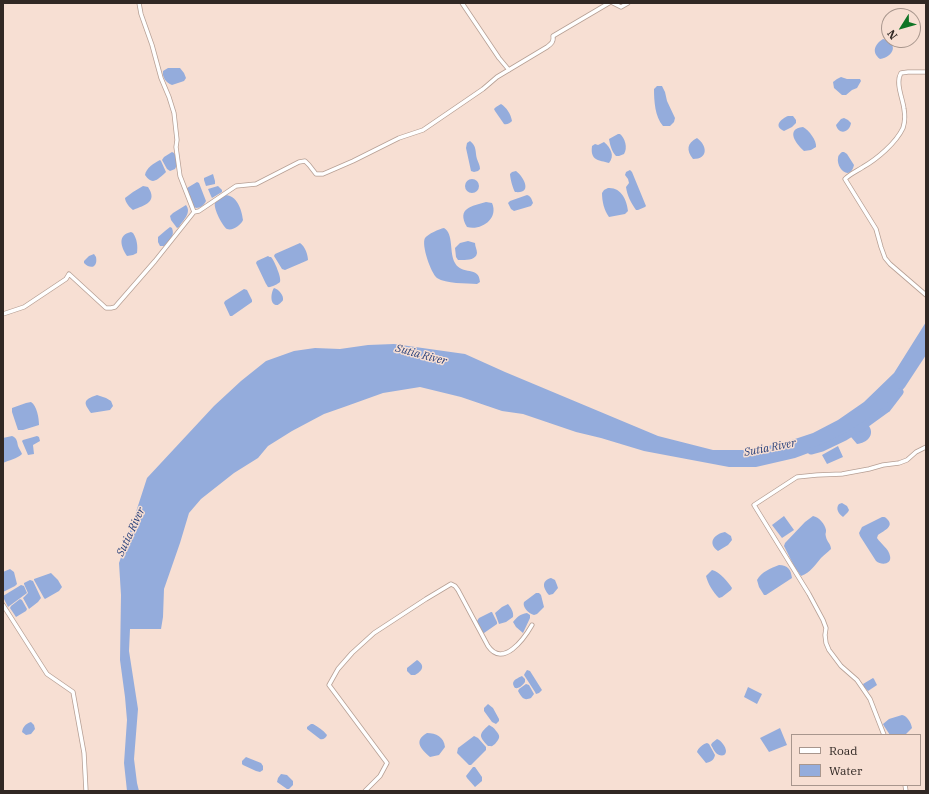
<!DOCTYPE html>
<html>
<head>
<meta charset="utf-8">
<style>
  body { margin:0 }
  #map { position:relative; width:929px; height:794px; overflow:hidden; background:#f7dfd3; font-family:"IBM Plex Serif",serif }
  canvas { display:block }
  .frame { position:absolute; inset:0; border:4px solid #312824; pointer-events:none }
  .legend { position:absolute; left:791px; top:734px; width:130px; height:52px; box-sizing:border-box; background:#f7dfd3; border:1px solid #a8968d; margin:0; padding:5px 7px; list-style:none; font-size:12px; color:#312824 }
  .legend li { display:flex; align-items:center; gap:8px; height:20px }
  .legend b { width:20px; border:1px solid #a8968d }
  .north { position:absolute; left:881px; top:8px; width:40px; height:40px; box-sizing:border-box; background:#f7dfd3; border:1px solid #a8968d; border-radius:50%; rotate:233deg; font-size:11px; font-weight:700; line-height:16px; text-align:center; color:#312824 }
  .north::after { content:''; display:block; margin:auto; width:14px; height:18px; background:#107526; clip-path:polygon(50% 0,100% 100%,50% 72%,0 100%) }
</style>
</head>
<body>
<div id="map">
<canvas width="929" height="794"></canvas>
<div class="frame"></div>
<ul class="legend">
<li><b style="height:5px;background:#fff"></b>Road</li>
<li><b style="height:11px;background:#94acdc"></b>Water</li>
</ul>
<div class="north">N</div>
</div>
<script>
const g = document.querySelector('canvas').getContext('2d');
g.lineJoin = 'round';
function fillPath(path, color) {
  g.fillStyle = color;
  g.fill(path, 'evenodd');
}
function strokePath(path, color, width, dash) {
  g.strokeStyle = color;
  g.lineWidth = width;
  g.lineCap = dash ? 'butt' : 'round';
  g.setLineDash(dash || []);
  g.stroke(path);
}
function drawText(font, color, halo, rows, align = 'center') {
  g.font = font + ' "IBM Plex Serif",serif';
  g.lineWidth = 3;
  g.setLineDash([]);
  g.textBaseline = 'middle';
  g.strokeStyle = halo;
  g.fillStyle = color;
  for (const [text, x, y, turn = 0] of rows) {
    g.save();
    g.translate(x, y);
    g.rotate((+turn || 0) * Math.PI / 180);
    g.textAlign = isNaN(turn) ? turn : align;
    if (halo) g.strokeText(text, 0, 0);
    g.fillText(text, 0, 0);
    g.restore();
  }
}
const water = new Path2D(`
  M883 39C899 43 894 57 880 59 871 52 875 44 883 39Z
  M168 68H180L184 73 186 78 184 81 172 85C166 83 162 77 163 71Z
  M841 77 847 79H860L861 81 857 88 852 90 846 95H842L834 88 833 82 837 79Z
  M657 86H662L665 92 667 101 675 118 674 122 670 126H663C655 117 654 101 654 89Z
  M501 104C506 107 511 114 512 121 510 123 507 125 504 124L495 111 494 109 496 107Z
  M788 116H793L796 120V123L792 127 784 131C773 126 781 119 788 116Z
  M844 118 848 120 851 123C850 132 839 136 836 125L841 119Z
  M803 127C809 130 817 141 816 147L811 150 804 151C796 144 785 129 803 127Z
  M618 134H620C625 138 628 148 624 154L619 156H616C612 152 610 145 609 139Z
  M697 138C707 145 709 159 693 159 686 150 687 143 697 138Z
  M470 141C477 146 475 152 477 159 478 162 480 165 480 169L478 171 474 172 471 171 466 148 467 143Z
  M604 142C611 148 615 156 609 163 599 160 590 161 592 146L595 144 598 145Z
  M172 152 174 153C177 157 178 165 175 169L170 171 167 169 162 160 164 157Z
  M842 152H844L847 154 854 165C850 182 836 168 838 158 838 155 840 154 842 152Z
  M160 160 161 161 166 172 165 173C156 181 152 185 145 175 146 168 154 163 160 160Z
  M630 170 632 172 646 206 645 207 638 210H636C631 203 627 195 626 187L629 183 628 179 625 175 626 172Z
  M516 171C524 177 533 194 515 192 513 189 510 178 510 174L512 172Z
  M213 174 215 181V184L206 186 204 180V178Z
  M465 186a7 7 0 1 1 14 0a7 7 0 1 1-14 0Z
  M197 182 199 183 206 201C204 205 201 208 196 208L193 206 187 191V188Z
  M143 186 148 187C158 202 145 205 133 210 130 208 125 202 125 198L133 192Z
  M218 186 222 190V192L212 198 211 196 208 189Z
  M608 188C621 187 627 200 628 211L625 214 609 217C604 210 602 201 602 193L604 190Z
  M225 195C237 195 242 210 243 220 241 225 233 231 227 229 223 227 213 208 215 203 216 199 222 197 225 195Z
  M527 195C531 196 532 200 533 203L531 206 514 211 511 209 508 203 510 201Z
  M486 202 492 203C499 219 481 231 467 227 456 208 472 206 486 202Z
  M186 205C192 213 183 220 179 227L177 228 171 220 170 216 173 213Z
  M170 227 172 228C175 236 170 240 164 246H160L158 242V237L165 231Z
  M444 228C454 234 449 253 455 263 462 276 479 265 480 282L477 284C466 283 446 284 437 278 431 273 421 245 425 238 428 234 439 229 444 228Z
  M131 232 133 233C137 239 138 246 137 253L133 255 127 256C121 247 117 235 131 232Z
  M468 241 475 243C475 246 477 250 477 253 476 261 464 260 458 260L456 257 455 248 460 243Z
  M300 243C305 246 308 255 308 260L306 261 285 270 282 269 274 256 275 254Z
  M94 254 96 257C98 267 91 270 84 263V261L89 256Z
  M268 256C269 257 270 257 271 257 274 260 282 278 280 282 278 284 270 288 268 287 267 286 267 285 266 284L256 263 257 261Z
  M274 288C279 289 284 296 283 300 283 301 278 305 278 305 269 306 271 292 274 288Z
  M244 289 247 290 252 300V302L232 316H230L224 303 225 301Z
  M926 322V355L905 387 888 407 876 417 859 427 867 425 869 426C875 435 867 443 857 444L851 437 853 432 858 428 822 448 795 458 756 467H729L644 451 601 438 576 432 523 414 502 411 461 397 420 387 383 393 344 407 324 414 292 431 268 446 258 458 234 473 201 499 189 513 180 543 164 589 163 617 161 629H130L129 651 138 709 134 759 137 783 139 791H127L124 763 127 720 125 697 120 660 121 595 119 563 125 546 147 478 214 406 241 381 266 361 294 351 315 348 340 349 368 345 394 344 465 354 505 372 658 436 713 450H752L789 441 813 433 838 420 864 402 894 373Z
  M97 395 106 398 111 401 113 406 110 410 91 413C84 403 82 400 97 395Z
  M31 402C37 406 39 418 39 425L23 430H18L12 412V408L26 403Z
  M12 436C17 438 17 441 18 446 19 449 21 451 22 454 17 459 9 460 3 463V438Z
  M37 436 39 437 40 441 33 445 34 454 28 455 22 441 23 440Z
  M838 446 843 457 827 464 822 455Z
  M842 503 847 506 849 510 848 512 843 517C839 514 835 509 839 504Z
  M784 516 794 530 782 538 772 525Z
  M813 516C819 517 825 524 826 530 826 535 825 532 826 537 827 542 831 544 831 549 828 552 824 555 821 558 814 566 811 572 801 576L794 566 784 546 785 543 805 522Z
  M882 517C886 517 885 517 888 520 894 527 883 531 878 535L877 538C881 544 889 549 890 556 892 564 882 566 876 561L860 536 859 533 862 527Z
  M725 532 731 536 732 540 728 545 718 551C707 543 714 534 725 532Z
  M779 565C788 565 791 570 792 578L766 595H764L759 587 757 580C761 572 771 568 779 565Z
  M10 569 14 572 17 584 15 586 3 592V572Z
  M712 570C720 572 728 582 732 588L731 590 722 597 719 598C713 592 708 584 706 576Z
  M51 573 58 580 62 587 59 591 45 599 44 598 34 580V579Z
  M551 578 555 580 557 585 558 588 553 594 549 595C543 588 541 581 551 578Z
  M30 580 33 581 41 598 38 602 29 609 23 598 28 593 24 584V583Z
  M21 585 24 586 27 593 8 607 3 597V596Z
  M536 593H539L541 595 544 607 537 614 534 615C529 614 522 607 524 602Z
  M20 599 22 600 27 609 26 611 16 617 10 608 11 606Z
  M508 604C511 608 514 612 513 617L506 622 499 624 495 613 502 607Z
  M491 612H492L497 622V624L484 633H483L477 621 479 618Z
  M527 613 530 615V618L523 633 516 627 513 622C517 617 520 614 527 613Z
  M417 660C426 666 422 671 415 675H411L407 671V668Z
  M527 670 530 671 542 690 539 693 536 694 535 692 524 675 525 673Z
  M522 676 525 679V682C523 685 519 689 515 688 510 681 516 679 522 676Z
  M873 678 874 679 877 685 868 691 864 687 863 684Z
  M526 684 529 685 534 694 531 698C524 701 522 698 518 691L519 689Z
  M748 687 762 694 757 704 744 697Z
  M488 704 493 708 499 719V721L496 724 492 722 484 711V708Z
  M902 715C907 716 911 722 912 728L905 735H890L884 726 883 724 889 719Z
  M31 722 34 725 35 729 31 734 26 735 22 732C23 727 25 724 31 722Z
  M311 724H313C318 727 323 730 327 735 326 738 323 740 320 739L307 729V727Z
  M489 725C493 727 494 728 497 732 501 737 499 739 495 744 491 747 493 746 488 746 479 736 478 735 489 725Z
  M780 728 787 745 769 752 760 738Z
  M427 733C436 733 444 737 445 747L439 755 430 757C421 749 413 741 427 733Z
  M474 736 478 738 486 747V750L471 765H469L457 753 458 748Z
  M717 739C721 740 726 747 726 751 726 757 719 756 716 753 714 751 713 748 711 745L712 743Z
  M707 743 709 744 715 755C714 760 711 762 706 763L697 752C698 748 703 744 707 743Z
  M246 757 261 763 263 766V770L260 772 256 771 243 765 242 764V761Z
  M473 767H475L482 777V781L475 787 467 778 466 776Z
  M281 774 287 775 293 781V785L289 789H287L277 782 278 778Z`);
const river = new Path2D(`
  M811 451 822 448 845 437 869 422 887 409 900 392`);
const minor = new Path2D(`
  M462 3 499 58 509 70
  M613 3 621 7 628 3
  M926 72H908L901 73C895 83 903 99 904 109 905 115 905 122 903 128 896 143 877 159 863 167 857 171 850 174 845 179L876 229 881 247 885 258 890 264 926 295
  M194 212 199 211 236 186 256 184 299 162 305 161 309 165 316 174H323L353 161 399 138 423 130 483 89 497 77 547 47C551 44 554 42 553 36L609 3
  M3 314 24 307 66 279 69 274 106 308H111L115 307 155 261 194 212 180 176 176 147 177 140 174 113 169 97 161 78 152 45 141 14 139 3
  M3 605 47 674 73 692 84 753 86 791
  M884 735 870 699 857 680 841 666 829 650 826 643 825 635 826 628 823 620 809 594 754 505 797 477 817 475 842 474 869 469 883 465 899 463 907 460 916 452 926 447
  M905 785 906 791
  M365 791 380 776 387 763 329 685 338 669 352 653 374 633 426 599 451 584 455 586 458 590 488 646C503 668 524 639 532 625`);
const waterNames = [
  ["Sutia River",421,355,15],
  ["Sutia River",770,448,-11],
  ["Sutia River",131,532,-65]
];
fillPath(water, '#94acdc');
strokePath(river, '#94acdc', 7);
strokePath(minor, '#b69f94', 5);
strokePath(minor, '#fff', 3.5);
drawText('italic 11px', '#263f7a', '#f7dfd3', waterNames);
</script>
</body>
</html>
